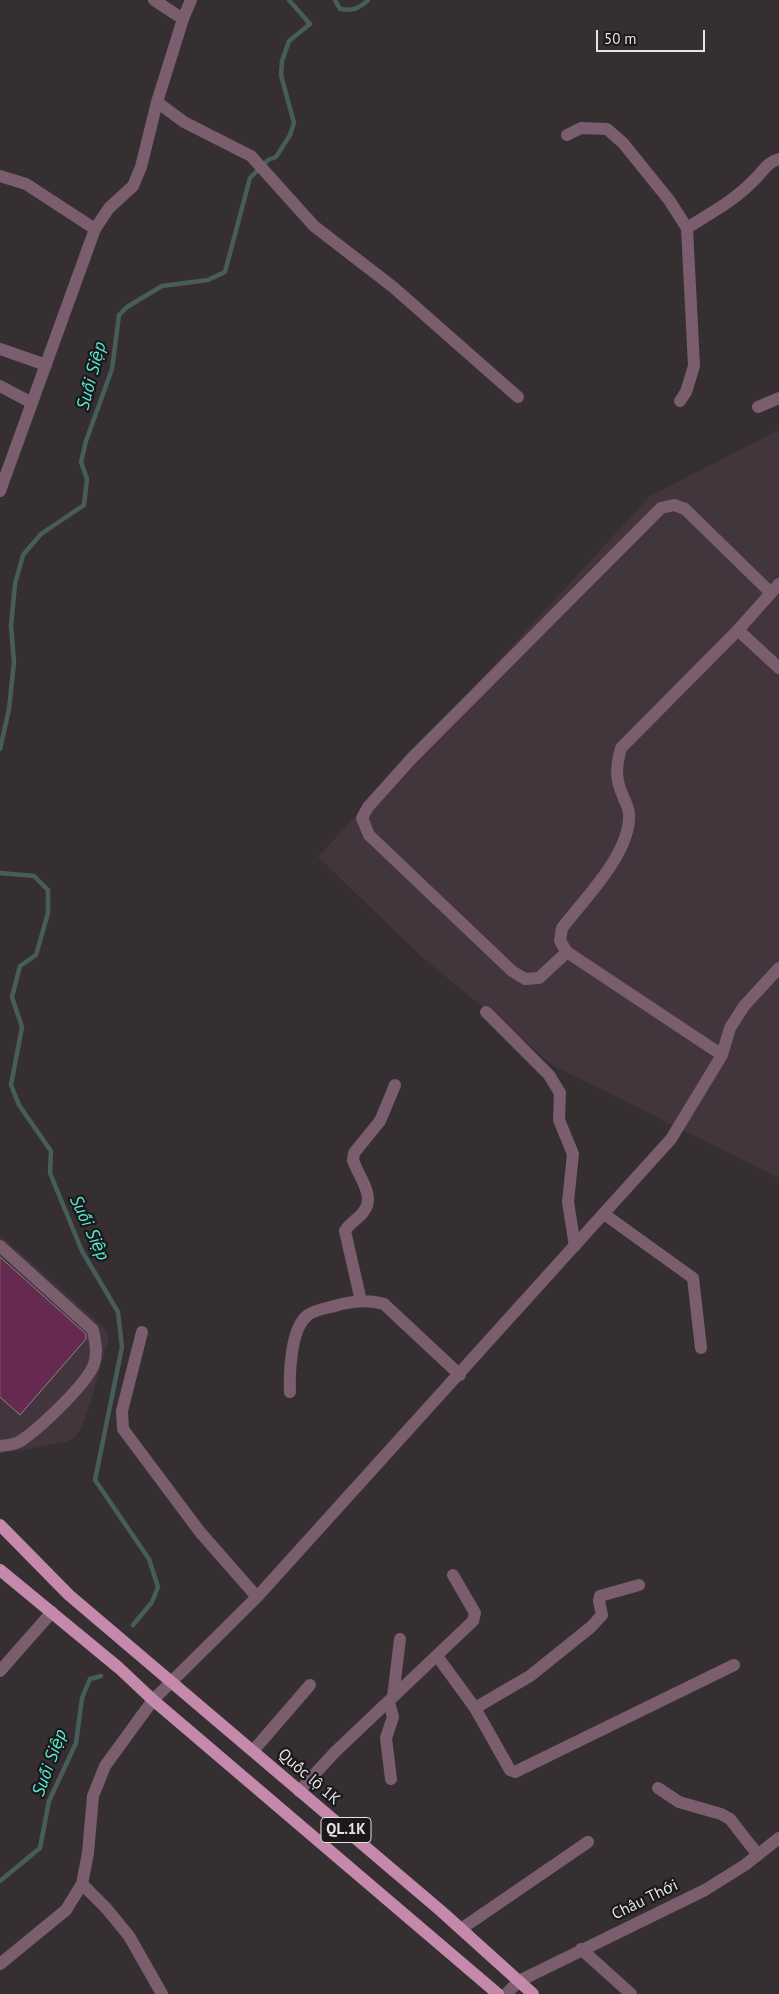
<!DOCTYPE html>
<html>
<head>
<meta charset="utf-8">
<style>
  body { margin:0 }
  #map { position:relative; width:779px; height:1994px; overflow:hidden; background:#352f32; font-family:"PT Sans",sans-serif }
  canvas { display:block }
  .scale { position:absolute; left:596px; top:30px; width:109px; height:22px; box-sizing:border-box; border:2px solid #e7e2e5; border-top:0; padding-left:6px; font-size:15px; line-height:18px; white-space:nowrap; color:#e7e2e5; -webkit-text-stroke:4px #1b1819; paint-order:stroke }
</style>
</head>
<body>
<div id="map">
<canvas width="779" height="1994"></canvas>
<div class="scale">50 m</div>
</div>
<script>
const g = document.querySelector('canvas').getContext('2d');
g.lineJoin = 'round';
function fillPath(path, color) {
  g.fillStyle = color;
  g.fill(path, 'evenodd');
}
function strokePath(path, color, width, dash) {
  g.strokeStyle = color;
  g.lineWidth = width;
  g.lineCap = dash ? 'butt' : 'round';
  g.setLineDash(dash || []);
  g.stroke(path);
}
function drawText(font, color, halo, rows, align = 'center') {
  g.font = font + ' "PT Sans",sans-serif';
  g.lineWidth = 4.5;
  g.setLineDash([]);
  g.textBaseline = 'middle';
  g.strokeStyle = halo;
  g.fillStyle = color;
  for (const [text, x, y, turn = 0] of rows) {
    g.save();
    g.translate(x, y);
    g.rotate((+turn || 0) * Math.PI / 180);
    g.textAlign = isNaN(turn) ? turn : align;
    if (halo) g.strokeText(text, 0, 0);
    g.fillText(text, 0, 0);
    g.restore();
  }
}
const built = new Path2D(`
  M779 430V1178L554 1066 422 957 318 857 650 496Z
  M0 1235 101 1325 108 1332V1340L89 1407 81 1429 74 1438 65 1442 0 1454Z`);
const stream = new Path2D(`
  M335 0 340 9C352 11 359 9 368 0
  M0 749 9 709 14 662 11 626 15 584 23 555 41 534 84 505 87 479 81 462 86 441 112 369 119 315 127 307 162 286 208 280 225 272 250 178 268 160 276 157 290 135 294 123 281 75 282 61 289 41 310 24 289 0
  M0 873 34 876 48 890V913L36 955 20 966 12 997 22 1027 11 1085 19 1105 51 1151 50 1173 82 1251 118 1312 122 1347 95 1480 149 1559 158 1587 152 1602 133 1625
  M0 1881 40 1848 49 1801 76 1743 82 1698 90 1679 101 1676`);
const building = new Path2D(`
  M0 1257 86 1334V1339L20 1415 0 1397Z`);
const minor = new Path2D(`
  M154 0 183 19
  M157 102 184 122 251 156 314 226 393 287 518 397
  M567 135 581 128 607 129 623 143 669 200 687 228
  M0 176 26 184 95 229
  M0 349 46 365
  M0 386 32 403
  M680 401 686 392 694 366 687 228C710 213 734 201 753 181 762 173 767 162 779 159
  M758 407 779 398
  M0 491 95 229 109 208 133 186 141 167 157 102 183 19 191 0
  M738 630 779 668
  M567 952 539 978 525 979 512 971 369 835 362 818 368 807 412 758 661 508 674 505 685 509 771 593
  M486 1012 549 1075 560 1093 559 1120 573 1154 568 1202 575 1246
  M722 1055 567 952 560 941 562 928C585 898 631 853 629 814 629 808 625 802 623 796 615 779 616 766 621 748L738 630 779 584
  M604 1214 693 1278 701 1348
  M0 1246 93 1330C95 1341 98 1353 94 1364 87 1384 38 1430 19 1442 13 1445 6 1445 0 1446
  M361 1301 345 1231C350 1222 359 1219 364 1211 376 1196 357 1174 353 1160L354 1153 380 1121 395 1085
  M142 1332 122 1411 123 1429 200 1532 257 1597
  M290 1392C289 1372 291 1327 308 1315 316 1309 329 1308 338 1305 353 1301 368 1299 384 1304L460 1375
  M437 1656 475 1708 530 1676 591 1627 602 1615 599 1601 600 1596 639 1585
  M0 1671 52 1612
  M393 1697 400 1639
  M389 1702 393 1717 386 1738 391 1779
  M475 1708 510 1770 515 1772 734 1665
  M253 1751 310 1685
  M658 1788 679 1802 721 1814 730 1819 758 1855
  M299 1791 335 1752 473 1621 475 1613 453 1575
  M82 1884 106 1908 129 1936 162 1994
  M461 1929 588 1842
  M581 1949 631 1994
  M0 1964 66 1910 82 1884 88 1853 93 1796 105 1766 153 1700 257 1597 671 1139 722 1055 730 1028 744 1006 779 968
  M506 1994 519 1981 705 1890 745 1865 779 1838`);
const major = new Path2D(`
  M0 1525 69 1595 441 1911 533 1994
  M0 1570 119 1668 153 1700 498 1994`);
const shields = [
  [346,1830,50]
];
const shieldNames = [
  ["QL.1K",346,1830]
];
const streetNames = [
  ["Quốc lộ 1K",309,1777,41],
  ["Châu Thới",645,1900,-26]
];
const waterNames = [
  ["Suối Siệp",92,376,-75],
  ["Suối Siệp",89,1228,65],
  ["Suối Siệp",50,1763,-70]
];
fillPath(built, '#42363c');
strokePath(stream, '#475d5a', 4.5);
fillPath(building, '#66294f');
strokePath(building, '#8c8588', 1);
strokePath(minor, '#7b5e6e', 12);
strokePath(major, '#c489ab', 12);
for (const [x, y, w] of shields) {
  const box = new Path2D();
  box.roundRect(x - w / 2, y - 12.5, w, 25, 4);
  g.fillStyle = '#1b1819';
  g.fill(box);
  strokePath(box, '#e7e2e5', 1);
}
drawText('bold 15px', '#e7e2e5', null, shieldNames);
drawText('16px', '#e7e2e5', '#1b1819', streetNames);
drawText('italic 18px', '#55ead4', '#1b1819', waterNames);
</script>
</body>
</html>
